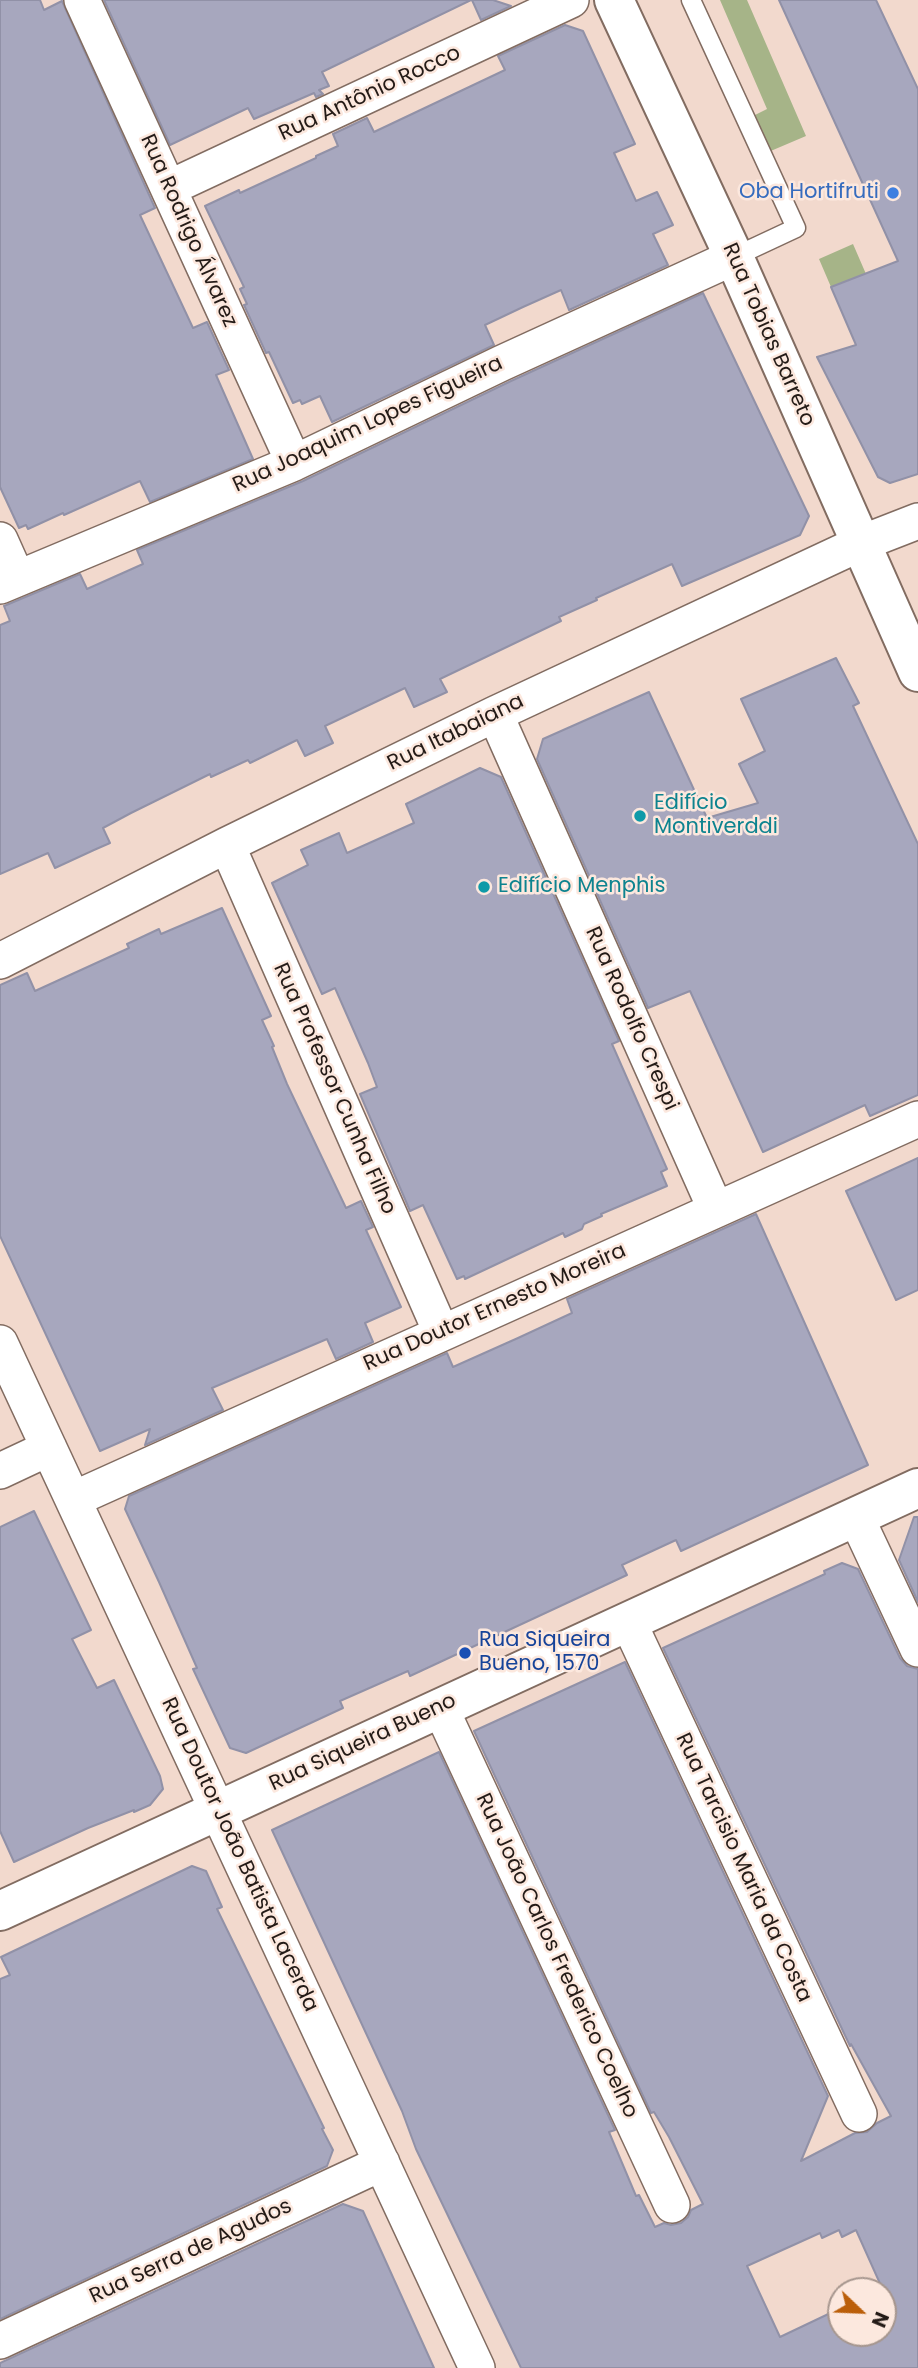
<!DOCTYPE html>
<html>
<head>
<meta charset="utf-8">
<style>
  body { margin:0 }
  #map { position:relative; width:918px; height:2368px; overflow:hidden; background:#f2d9cd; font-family:Poppins,sans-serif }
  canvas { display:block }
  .north { position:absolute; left:827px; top:2277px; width:70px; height:70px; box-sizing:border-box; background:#fce8de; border:2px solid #a6968e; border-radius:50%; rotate:113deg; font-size:19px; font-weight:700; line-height:28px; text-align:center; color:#241b17 }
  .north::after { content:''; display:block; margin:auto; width:24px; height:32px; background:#bb5f0a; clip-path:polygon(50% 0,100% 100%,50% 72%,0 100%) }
</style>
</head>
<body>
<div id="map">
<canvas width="918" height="2368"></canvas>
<div class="north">N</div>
</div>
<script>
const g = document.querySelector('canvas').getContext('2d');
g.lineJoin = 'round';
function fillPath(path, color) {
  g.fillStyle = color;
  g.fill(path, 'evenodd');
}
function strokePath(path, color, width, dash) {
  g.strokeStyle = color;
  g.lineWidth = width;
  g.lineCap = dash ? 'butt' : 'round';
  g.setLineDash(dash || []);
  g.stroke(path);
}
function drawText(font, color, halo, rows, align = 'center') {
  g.font = font + ' Poppins,sans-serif';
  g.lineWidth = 5;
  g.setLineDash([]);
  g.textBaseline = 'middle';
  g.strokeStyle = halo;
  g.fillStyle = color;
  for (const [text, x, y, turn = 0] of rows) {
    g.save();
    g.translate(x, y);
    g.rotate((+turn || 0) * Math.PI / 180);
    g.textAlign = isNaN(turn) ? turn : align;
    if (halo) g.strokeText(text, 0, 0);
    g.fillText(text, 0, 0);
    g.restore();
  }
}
const green = new Path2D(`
  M720 0H747L806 136 766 153 751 117 767 109Z
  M853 244 866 274 831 287 819 259Z`);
const building = new Path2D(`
  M0 0H40L44 10 62 1 155 208 140 215 193 328 207 322 229 370 216 375 253 459 150 502 140 481 64 515 63 513 28 529 26 525 19 528 0 487Z
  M104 0H471L322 72 329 86 319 90 323 94 316 97 314 93 254 119 248 108 170 145Z
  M472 0H493L511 6 481 20Z
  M779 0H876L918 89V474L890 483 878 477 817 357 856 345 831 287 898 261Z
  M565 25 583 31 635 144 614 153 636 201 657 192 673 225 653 234 668 265 569 310 561 290 523 307 485 325 494 345 332 422 320 396 302 404 300 400 293 403 269 352 266 353 244 305 247 304 240 289 244 287 205 206 239 190 240 193 316 158V156L338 146 333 134 367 118 374 132 505 70 498 56Z
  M703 293 809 516 800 535 682 586 672 564 596 598 597 600 559 617 561 621 440 679 447 692 414 707 405 688 325 726 333 743 305 756 297 740 250 763 248 760 211 777 210 774 131 813 103 828 110 843 94 850 55 868 48 853 0 874V625L10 621 4 606 80 574 87 589 143 564 137 550 303 481 511 381Z
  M836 658 859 703 853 706 918 844V1095L870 1116 865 1105 763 1152 690 991 648 1008 537 759 543 739 649 692 707 818 758 803 739 764 765 751 741 699Z
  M480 768 501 777 619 1041 612 1044 667 1169 661 1172 667 1186 601 1214 602 1216 584 1224 582 1229 565 1237 563 1233 465 1279 464 1276 457 1279 423 1205 410 1211 360 1094 377 1087 368 1063 335 988 322 994 272 883 308 865 301 850 339 833 347 853 414 823 406 804Z
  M222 908 271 1016 262 1020 274 1046 272 1047 287 1084 346 1208 361 1201 373 1227 366 1230 401 1307 365 1323 373 1342 336 1359 327 1339 212 1388 223 1410 145 1445 150 1429 100 1451 0 1236V985L27 973 35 991 129 948 127 944 159 929 161 934Z
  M918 1158V1290L896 1300 846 1191Z
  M756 1214 868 1465 681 1551 676 1540 622 1565 627 1575 410 1676 408 1671 340 1701 343 1708 246 1753 230 1748 193 1669 197 1668 159 1582 125 1509 129 1496 447 1353 453 1367 518 1338 572 1313 567 1299Z
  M34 1511 91 1630 72 1639 97 1688 114 1680 160 1776 163 1789 150 1805 134 1812V1810L88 1828 14 1862 0 1831V1527Z
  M914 1517H918V1602L899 1560Z
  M842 1563 858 1569 900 1658 907 1666 918 1669V2368H521L416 2149 402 2111 272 1830 439 1752 615 2130 609 2132 636 2196 639 2195 655 2227 664 2223 671 2225 681 2223 688 2217 691 2210 703 2204 669 2137 654 2112 651 2113 474 1731 625 1662 828 2096 801 2161 855 2133 867 2132 877 2123 891 2116 851 2044 850 2046 663 1648 825 1574 824 1571ZM839 2230 842 2237 856 2230 882 2288 875 2291H883V2333H841V2308L780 2337 747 2266 820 2233 822 2238Z
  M192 1866 206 1871 222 1907 217 1909 324 2128 322 2129 333 2150 327 2166 0 2319V1979L10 1975 1 1957Z
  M343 2204 363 2211 434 2368H0V2363Z`);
const lane = new Path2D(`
  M691 0 796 228 734 257`);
const street = new Path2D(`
  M82 0 294 463
  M169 188 571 0
  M0 540 17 578
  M0 586 294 463 502 363 734 257
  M495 714 716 1210
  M227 845 441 1332
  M0 961 227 845 495 714 859 544 918 521
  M0 1343 477 2368
  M0 1471 49 1448
  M74 1499 918 1119
  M856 1517 918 1649
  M628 1621 859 2114
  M440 1707 672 2205
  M0 2341 382 2163`);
const secondary = new Path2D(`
  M614 0 734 257 918 672
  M0 1911 918 1488`);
const markers = [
  [893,193,7,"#3f7fe0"],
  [640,816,7,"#0f9aa8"],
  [484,887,7,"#0f9aa8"],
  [465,1653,7,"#1a4fb4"]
];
const streetNames = [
  ["Rua Antônio Rocco",370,94,-25],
  ["Rua Rodrigo Álvarez",188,231,66],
  ["Rua Tobias Barreto",768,335,66],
  ["Rua Joaquim Lopes Figueira",368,425,-25],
  ["Rua Itabaiana",456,733,-26],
  ["Rua Rodolfo Crespi",631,1019,66],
  ["Rua Professor Cunha Filho",334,1089,66],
  ["Rua Doutor Ernesto Moreira",495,1308,-24],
  ["Rua Siqueira Bueno",363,1743,-25],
  ["Rua Doutor João Batista Lacerda",239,1855,65],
  ["Rua Tarcisio Maria da Costa",743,1868,65],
  ["Rua João Carlos Frederico Coelho",556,1956,65],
  ["Rua Serra de Agudos",191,2252,-25]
];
const shopNames = [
  ["Oba Hortifruti",879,193]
];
const cultureNames = [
  ["Edifício",654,804],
  ["Montiverddi",654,828],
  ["Edifício Menphis",498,887]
];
const transitNames = [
  ["Rua Siqueira",479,1641],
  ["Bueno, 1570",479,1665]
];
fillPath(green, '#a6b488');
fillPath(building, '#a7a7be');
strokePath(building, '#9191a7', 2);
strokePath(lane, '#826c61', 21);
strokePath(street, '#826c61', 38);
strokePath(secondary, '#826c61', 42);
strokePath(lane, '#fff', 18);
strokePath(street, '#fff', 35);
strokePath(secondary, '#fff', 38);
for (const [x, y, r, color] of markers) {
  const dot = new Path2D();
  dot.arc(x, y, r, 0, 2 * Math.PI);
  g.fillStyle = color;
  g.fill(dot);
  strokePath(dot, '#fce8de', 2.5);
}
drawText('21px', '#241b17', '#fce8de', streetNames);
drawText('21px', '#366cbe', '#fce8de', shopNames, 'right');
drawText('21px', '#0d838f', '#fce8de', cultureNames, 'left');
drawText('21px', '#164399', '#fce8de', transitNames, 'left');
</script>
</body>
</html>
